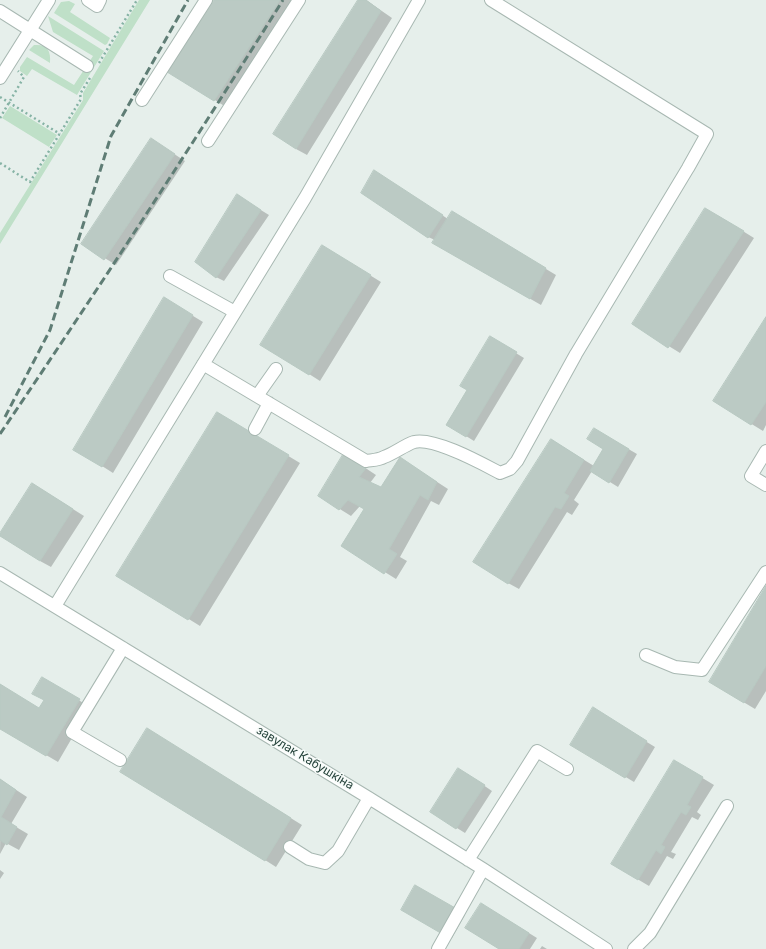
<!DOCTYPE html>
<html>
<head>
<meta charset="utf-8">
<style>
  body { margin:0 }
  canvas { display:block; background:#e6efeb }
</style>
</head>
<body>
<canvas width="766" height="949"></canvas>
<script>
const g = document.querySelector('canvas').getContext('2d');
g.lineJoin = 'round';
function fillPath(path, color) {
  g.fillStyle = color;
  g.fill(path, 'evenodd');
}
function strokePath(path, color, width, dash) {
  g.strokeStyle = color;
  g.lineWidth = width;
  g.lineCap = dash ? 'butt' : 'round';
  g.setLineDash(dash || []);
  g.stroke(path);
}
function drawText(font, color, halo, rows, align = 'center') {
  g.font = font + ' Inter,sans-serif';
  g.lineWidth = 3;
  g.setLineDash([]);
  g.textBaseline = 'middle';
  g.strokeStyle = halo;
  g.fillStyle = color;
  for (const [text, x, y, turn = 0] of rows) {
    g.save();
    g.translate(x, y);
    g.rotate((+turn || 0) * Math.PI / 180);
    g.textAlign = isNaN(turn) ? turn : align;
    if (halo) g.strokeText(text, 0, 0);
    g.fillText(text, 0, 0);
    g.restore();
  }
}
const green = new Path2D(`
  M139 0H150L0 244V233L83 100V93Z
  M69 1 75 4 70 12 110 38 107 44 105 45 54 13 61 2Z
  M48 16 104 51 77 95 32 69 27 76 20 71V67L27 57 74 85 93 56 53 32Z
  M34 45C47 44 51 50 50 63L29 50Z
  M10 106 57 135 49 147 2 118Z`);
const shadow = new Path2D(`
  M215 0H295L226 107 168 71Z
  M359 0H366L392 18 307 155 296 149Z
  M151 139 185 161 116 265 82 244Z
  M382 176 448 219H463L556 275 541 305 433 243 435 240 428 237Z
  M246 201 269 215 224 281 216 277Z
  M717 215 754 238 680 353 633 324Z
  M334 253 381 282 320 381 309 374Z
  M175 305 203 322 113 473 102 466Z
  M766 319V425L763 431 714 401Z
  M491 338 524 358 474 441 466 436 468 390Z
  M217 413 300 463 200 626 118 575Z
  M594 429 637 454 618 487 592 471 574 500 579 504 572 515 567 512 519 589 508 583 552 440 594 466 604 448Z
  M355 461 376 475 370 483 382 489 411 465 448 489 439 505 431 501 400 557 407 561 396 579 343 546 365 509 360 506 351 516 319 496Z
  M33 484 84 516 51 567 40 561Z
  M766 588V691L755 709 710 682Z
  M42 678 90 707 58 762 0 728V685L39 709 45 700Z
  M601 714 655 747 634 782 571 744Z
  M158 736 302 825 276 867 265 860Z
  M686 768 714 785 697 812 701 815 698 820 692 817 671 852 676 854 673 859 667 856 649 886 612 864Z
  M467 774 492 791 465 833 431 812Z
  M1 780 27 797 11 824 28 834 19 850 6 843 0 854Z
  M0 870 4 873 0 879Z
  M415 886 465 915 452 938 402 909Z
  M490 909 537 938 530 949H500Z
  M542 946 547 949H540Z`);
const building = new Path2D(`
  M214 0H280L214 101 167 72Z
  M358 0H366L381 11 296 149 273 134Z
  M151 138 175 154 104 260 81 244Z
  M374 170 443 215 428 238 361 193Z
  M237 194 261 210 216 278 195 262Z
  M705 208 744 231 668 348 632 324Z
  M452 211 546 268 530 299 432 243Z
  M322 245 371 275 309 375 260 345Z
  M164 297 193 315 102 467 73 450Z
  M766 317V402L751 425 713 401Z
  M490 336 517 352 466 437 446 425 467 390 460 386Z
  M217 412 289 455 188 620 116 576Z
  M594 428 629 449 609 483 590 471 603 449 587 439Z
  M551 439 584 460 564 493 569 496 561 509 555 507 508 584 473 562Z
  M344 453 366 468 359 477 381 487 400 457 437 482 428 500 420 495 389 549 397 554 384 574 341 546 364 509 348 500 339 510 318 496Z
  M32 483 73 509 40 561 0 536V533Z
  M766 586V666L744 703 709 682Z
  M42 677 80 699 46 756 0 729V684L39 708 44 700 32 694Z
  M593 707 647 741 625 778 570 745Z
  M147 728 291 818 265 861 120 772Z
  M674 760 703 777 687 805 691 807 686 815 681 812 661 845 665 847 661 854 656 850 638 880 611 864Z
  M458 768 485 785 456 829 430 812Z
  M0 779 16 790 1 817 17 827 7 845 0 840Z
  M415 885 457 909 444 935 401 910Z
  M481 903 529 933 519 949H499L465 928Z`);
const path = new Path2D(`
  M99 63 137 0
  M0 97 60 134
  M0 118 24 77 18 71
  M0 163 30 182 81 99 80 94 90 78`);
const minor = new Path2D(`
  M88 0 97 6 100 0
  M0 11 87 66
  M0 78 49 0
  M142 100 206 0
  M208 141 299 0
  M170 276 235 312
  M203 364 366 461C372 460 379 460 384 457 395 453 403 446 414 442 434 437 481 463 500 473L510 469 517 461 576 354 688 168 707 134 491 0
  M257 396 276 369
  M255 429 269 403
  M766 451 751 476 766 485
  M0 573 369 798 483 869 606 949
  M55 606 305 198 419 0
  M646 655 675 667 702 670 766 572
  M120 760 72 732 123 648
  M290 847 309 859 325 863 338 851 369 798
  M468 860 537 751 567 769
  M438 949 483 869
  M634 949 650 933 727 806`);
const rail = new Path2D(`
  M5 417 50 330 111 136 188 0
  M0 434C97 291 191 147 283 0`);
const streetNames = [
  ["завулак Кабушкіна",305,758,31]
];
fillPath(green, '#bfe0c8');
fillPath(shadow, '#0003');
fillPath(building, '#bbcac4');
strokePath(building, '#b8c9c2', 1);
strokePath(minor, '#a8b8b2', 14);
strokePath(path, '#86b3a5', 2.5, [2, 3]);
strokePath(minor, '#fff', 12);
strokePath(rail, '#5f7d75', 3, [8, 4]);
drawText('12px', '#24423a', '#f7fbf9', streetNames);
</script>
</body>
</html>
